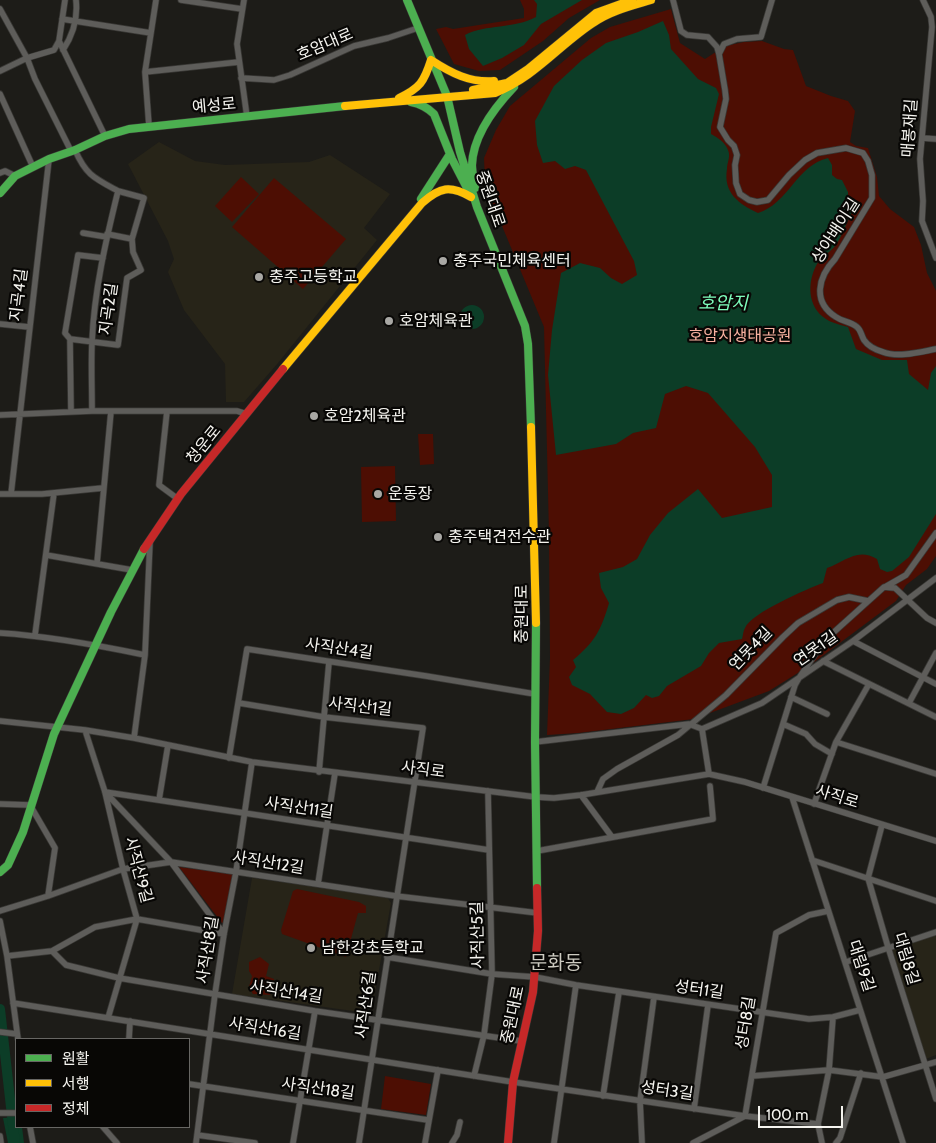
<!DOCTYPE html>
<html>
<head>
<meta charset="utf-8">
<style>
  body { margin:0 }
  #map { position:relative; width:936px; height:1143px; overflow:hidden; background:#1d1c18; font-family:Cabin,"Noto Sans KR",sans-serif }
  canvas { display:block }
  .legend { position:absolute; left:15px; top:1038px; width:175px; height:90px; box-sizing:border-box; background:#080705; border:1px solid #676663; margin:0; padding:6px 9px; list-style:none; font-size:15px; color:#f5f4ef }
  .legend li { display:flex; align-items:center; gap:10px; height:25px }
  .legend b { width:25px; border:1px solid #676663 }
  .scale { position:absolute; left:758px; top:1106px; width:85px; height:22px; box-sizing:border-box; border:2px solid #f5f4ef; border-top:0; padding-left:6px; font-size:15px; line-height:18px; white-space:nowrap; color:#f5f4ef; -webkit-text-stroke:4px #080705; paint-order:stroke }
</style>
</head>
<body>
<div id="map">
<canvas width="936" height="1143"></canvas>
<ul class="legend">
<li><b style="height:6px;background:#4caf50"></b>원활</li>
<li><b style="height:6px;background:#ffc107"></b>서행</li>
<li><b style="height:6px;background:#c62828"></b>정체</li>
</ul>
<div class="scale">100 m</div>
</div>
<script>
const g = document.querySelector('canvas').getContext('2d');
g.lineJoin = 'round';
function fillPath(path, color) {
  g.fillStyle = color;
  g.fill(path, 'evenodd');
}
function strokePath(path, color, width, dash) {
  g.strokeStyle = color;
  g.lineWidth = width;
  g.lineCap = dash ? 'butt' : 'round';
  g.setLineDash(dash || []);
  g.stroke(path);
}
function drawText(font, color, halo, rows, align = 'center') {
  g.font = font + ' Cabin,"Noto Sans KR",sans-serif';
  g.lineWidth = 4.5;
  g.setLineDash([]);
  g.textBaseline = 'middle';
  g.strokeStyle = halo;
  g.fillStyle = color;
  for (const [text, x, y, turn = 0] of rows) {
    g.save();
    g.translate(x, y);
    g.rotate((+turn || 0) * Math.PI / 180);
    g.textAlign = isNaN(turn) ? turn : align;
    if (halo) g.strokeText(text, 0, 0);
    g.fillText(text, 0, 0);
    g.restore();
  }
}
const built = new Path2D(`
  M159 142 195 161 225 165 309 162 330 155 390 194 364 228 377 240 278 363 244 402H226L225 364 184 310 168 272 174 259 168 241 128 164Z
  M252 878 387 897 391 903 374 998 367 1013 232 994Z
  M936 935V1055L926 1059 891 948Z`);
const green = new Path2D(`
  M520 0H600L569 18 543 41 500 70 479 71 454 64 436 29 446 27 453 29 524 18V9Z
  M671 9 680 43 705 59 725 46 744 42 762 41 784 49 793 50 806 86 831 96 848 101 855 111 850 142 856 146 868 148 877 177 879 196 890 209 914 227 921 245 927 273 936 291V556L927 569 906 585 896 601 809 666 769 691 694 719 578 733 547 735 550 658 549 533 544 327 490 197 487 199 485 194 489 192 485 181 484 158 496 130 510 106 591 38 610 27Z
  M241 177 259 194 232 222 215 206Z
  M274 178 346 239 303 289 232 227Z
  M418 434H433L434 464 420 465Z
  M395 466 396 521 362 522 361 467Z
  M179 867 233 874 223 923H222Z
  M297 889 359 902 366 906V913H358L346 957 282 934 281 930 293 891Z
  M260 957 269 964 266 976 274 979V985L270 995 253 994 249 987 252 976 249 971V962Z
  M385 1076 431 1084 426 1115 381 1109Z`);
const water = new Path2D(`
  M534 0H582L541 24 524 45 502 58 483 66 469 49 465 35C486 24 514 29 536 17L537 4Z
  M663 21 669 35 671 49 698 79 716 88 719 94 711 127V134C718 138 725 142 728 150 731 157 727 162 727 169 723 193 739 204 758 213 788 204 797 165 828 158L832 165V175L837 179 842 180 848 192V202L853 210C847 221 843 234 836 245 830 253 820 257 817 264 807 282 807 307 826 319 832 323 841 325 848 327L856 349 882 360H907L909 374 928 390 931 373 936 366V514L909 557 892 571 887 572 880 569 877 559C857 547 845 562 827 568L823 583C807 589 751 613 745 628 743 631 743 636 742 639L719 643 709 653 701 666 667 686 659 696 652 698 646 695 634 708 621 714 607 712 590 694 572 685 569 677 576 667 573 660C595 642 601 630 609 603L601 588 599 573 623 567 637 559 650 535 668 513 698 489 722 518 772 507V475L755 447 708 393 686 386 665 394 656 428 633 433 616 444 556 455 548 375 552 330 561 273 580 263 600 268 611 278 622 284 637 275 634 261 586 170 575 166 565 169 555 161 543 163 537 145 535 121 554 86 582 60 606 43 638 32Z
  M460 317a12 12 0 1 1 24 0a12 12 0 1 1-24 0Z
  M16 1117V1127H22L24 1143H8L3 1118Z`);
const river = new Path2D(`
  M0 1009 15 1143`);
const street = new Path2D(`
  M65 0 59 41 105 136
  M181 0 242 9
  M244 0 237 44 247 117
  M673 0 681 31 687 35 708 37 717 47 719 54 725 90 726 99 720 127 728 140 734 146 737 155 735 165 736 183 740 194 749 200 757 202 768 200 789 175 805 160 817 153 846 148 863 153 868 161 872 175V198L835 259C818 277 812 302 836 317 843 322 850 321 857 327 861 330 861 335 864 340 868 346 876 350 883 352 898 358 920 352 936 349
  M923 0 931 17 932 27 920 159 923 201 922 221 936 258
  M0 9 27 58 35 79 71 151
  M62 19 151 33
  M63 50C73 35 78 18 76 0
  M719 54 724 44 737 39 761 37 772 0
  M0 71 27 58 54 50 59 41
  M145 72 239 62
  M241 78 274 80 290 75 354 46 388 38 418 28
  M0 94 33 167
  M149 126 145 72 156 0
  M922 138 936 139
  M75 150C86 175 94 178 118 191 106 240 94 291 92 342 91 365 92 388 92 411
  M0 173 5 171 15 176
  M83 233 107 237
  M107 234 132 239
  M0 324 29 327
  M70 339 118 345 127 278 141 270 133 252 132 239 144 198 118 191
  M167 411 159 485 178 499
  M71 412 70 339 65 333 78 255 103 258
  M0 415 92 411H237L247 414
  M0 494H42L103 488
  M11 494 49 159
  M46 555 132 570
  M97 563 111 411
  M885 587 906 575 936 533
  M0 633C49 636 97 645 145 655
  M35 635 54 493
  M853 641 936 684
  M823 661 936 717
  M791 697 827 714
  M239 703 324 717 423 728 359 1143
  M909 703 936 653
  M0 721 85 730 134 738 252 762 536 797 554 798 581 795 709 774 745 782 936 841
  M783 724 806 734 815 744 832 754
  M702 729 709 774
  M85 730 105 792 123 869 137 919 108 1018
  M134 738 145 655 150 541
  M535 742 689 724 702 729 762 703 853 641 936 578
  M836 742 936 774
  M229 758 247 649 426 676 535 694
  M319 772 329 662
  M763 788 795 685 799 678 824 641 884 587 895 588 927 618 936 623
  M105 792 489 850
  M105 792 171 862 224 934
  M597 792 603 779 617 769 678 735 726 695 783 637 798 623 837 600 849 597 868 601
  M581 795 612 837
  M792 797 903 1143
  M159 800 168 745
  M0 804 30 805 55 848 48 896
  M814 804 836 742 869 684
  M882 825 868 878 888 947 936 1099
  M537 851 713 819 710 786
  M812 860 936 901
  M318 884 335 773
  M0 911 48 896 123 869 171 862 396 896 538 913
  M0 921 7 956 18 1039
  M52 951 66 965 119 978 315 1011 521 1041
  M7 956 52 951 95 927 137 919 224 934
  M387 957 492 974 535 977 576 985 809 1019 833 1017 860 1010
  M846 962 936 932
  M13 1003 513 1082 745 1116 818 1124
  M0 1032 17 1034
  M129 1039 130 1021
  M474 1076 484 1035 492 974 488 791
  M752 1076 829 1070 883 1077 936 1062
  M189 1084 428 1120
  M603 1096 619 992
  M694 1109 708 1005
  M0 1113H16
  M30 1127 33 1143
  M103 1127 117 1143
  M197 1135 255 1143
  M0 1136 1 1143
  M196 1143 215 994 224 934 236 872 252 762
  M293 1143 315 1011
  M425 1143 438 1070
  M452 1143 457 1135 460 1122
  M554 1143 576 985
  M642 1143 640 1101 654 997
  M693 1143 745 1116 776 933 809 915 828 911
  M822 1143 818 1124 829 1070 833 1017
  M836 1143 840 1138 861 1073`);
const fast = new Path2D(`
  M407 0 447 96 460 152 477 207 525 326 528 344 531 427
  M411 102C421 104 427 107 434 114L452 159 468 190
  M475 188C474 180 472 172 472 165 473 135 494 108 514 87
  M0 193 15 176 49 159 75 150 105 136 129 129 345 106
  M421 199 450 154
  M536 623 535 742 537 888
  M0 872 8 865 23 832 54 734 111 612 144 549`);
const slow = new Path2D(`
  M431 60C451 73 470 83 494 81
  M473 90 507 83 528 69 596 13 632 0
  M399 98C420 88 424 82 431 60
  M345 106 495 93C535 77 558 46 593 23 610 11 631 6 651 0
  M283 369 422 203C440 187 450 185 471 197
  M531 427 536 623`);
const jam = new Path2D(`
  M144 549 181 494 283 369
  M508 1143 513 1082 533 992 538 931 537 888`);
const markers = [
  [443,261,5,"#a9a8a4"],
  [259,277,5,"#a9a8a4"],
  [389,321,5,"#a9a8a4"],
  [314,416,5,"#a9a8a4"],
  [378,494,5,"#a9a8a4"],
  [438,537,5,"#a9a8a4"],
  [311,948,5,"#a9a8a4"]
];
const streetNames = [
  ["호암대로",325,45,-23],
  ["예성로",214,106,-5],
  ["매봉재길",910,128,-86],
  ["중원대로",490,199,71],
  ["상아배이길",836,231,-57],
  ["지곡4길",19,295,-83],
  ["지곡2길",109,309,-82],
  ["청운로",204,445,-51],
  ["중원대로",522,614,-90],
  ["사직산4길",339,649,8],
  ["연못4길",751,649,-46],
  ["연못1길",816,649,-35],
  ["사직산1길",360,707,6],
  ["사직로",423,770,7],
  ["사직로",837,797,17],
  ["사직산11길",299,808,8],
  ["사직산12길",268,863,9],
  ["사직산9길",138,870,75],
  ["사직산5길",478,935,-91],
  ["사직산8길",208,950,-81],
  ["대림8길",906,959,73],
  ["대림9길",861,966,72],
  ["성터1길",699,990,8],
  ["사직산14길",286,992,9],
  ["사직산6길",366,1005,-82],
  ["중원대로",513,1015,-78],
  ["성터8길",746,1023,-81],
  ["사직산16길",265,1029,9],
  ["사직산18길",318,1089,8],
  ["성터3길",667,1091,8]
];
const poiNames = [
  ["충주국민체육센터",453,261],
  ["충주고등학교",269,277],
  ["호암체육관",399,321],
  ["호암2체육관",324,416],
  ["운동장",388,494],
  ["충주택견전수관",448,537],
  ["남한강초등학교",321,948]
];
const parkNames = [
  ["호암지생태공원",740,336]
];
const waterNames = [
  ["호암지",723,304]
];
const quarterNames = [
  ["문화동",556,963]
];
fillPath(built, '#272418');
fillPath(green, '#4d0e03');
fillPath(water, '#0c3d27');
strokePath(river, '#0c3d27', 10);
strokePath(street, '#3a3936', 7);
strokePath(fast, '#3a3936', 9);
strokePath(slow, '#3a3936', 9);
strokePath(jam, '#3a3936', 9);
strokePath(street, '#5e5d5a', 5.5);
strokePath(fast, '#4caf50', 8);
strokePath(slow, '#ffc107', 8);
strokePath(jam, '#c62828', 8);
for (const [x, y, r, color] of markers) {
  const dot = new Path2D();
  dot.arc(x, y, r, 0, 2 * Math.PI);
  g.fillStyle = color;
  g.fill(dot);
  strokePath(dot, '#080705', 2);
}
drawText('16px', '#f5f4ef', '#080705', streetNames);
drawText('16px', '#f5f4ef', '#080705', poiNames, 'left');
drawText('16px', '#f8b1a0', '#080705', parkNames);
drawText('italic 18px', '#7efcbc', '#080705', waterNames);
drawText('19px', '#cdcbc1', '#080705', quarterNames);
</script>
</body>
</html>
